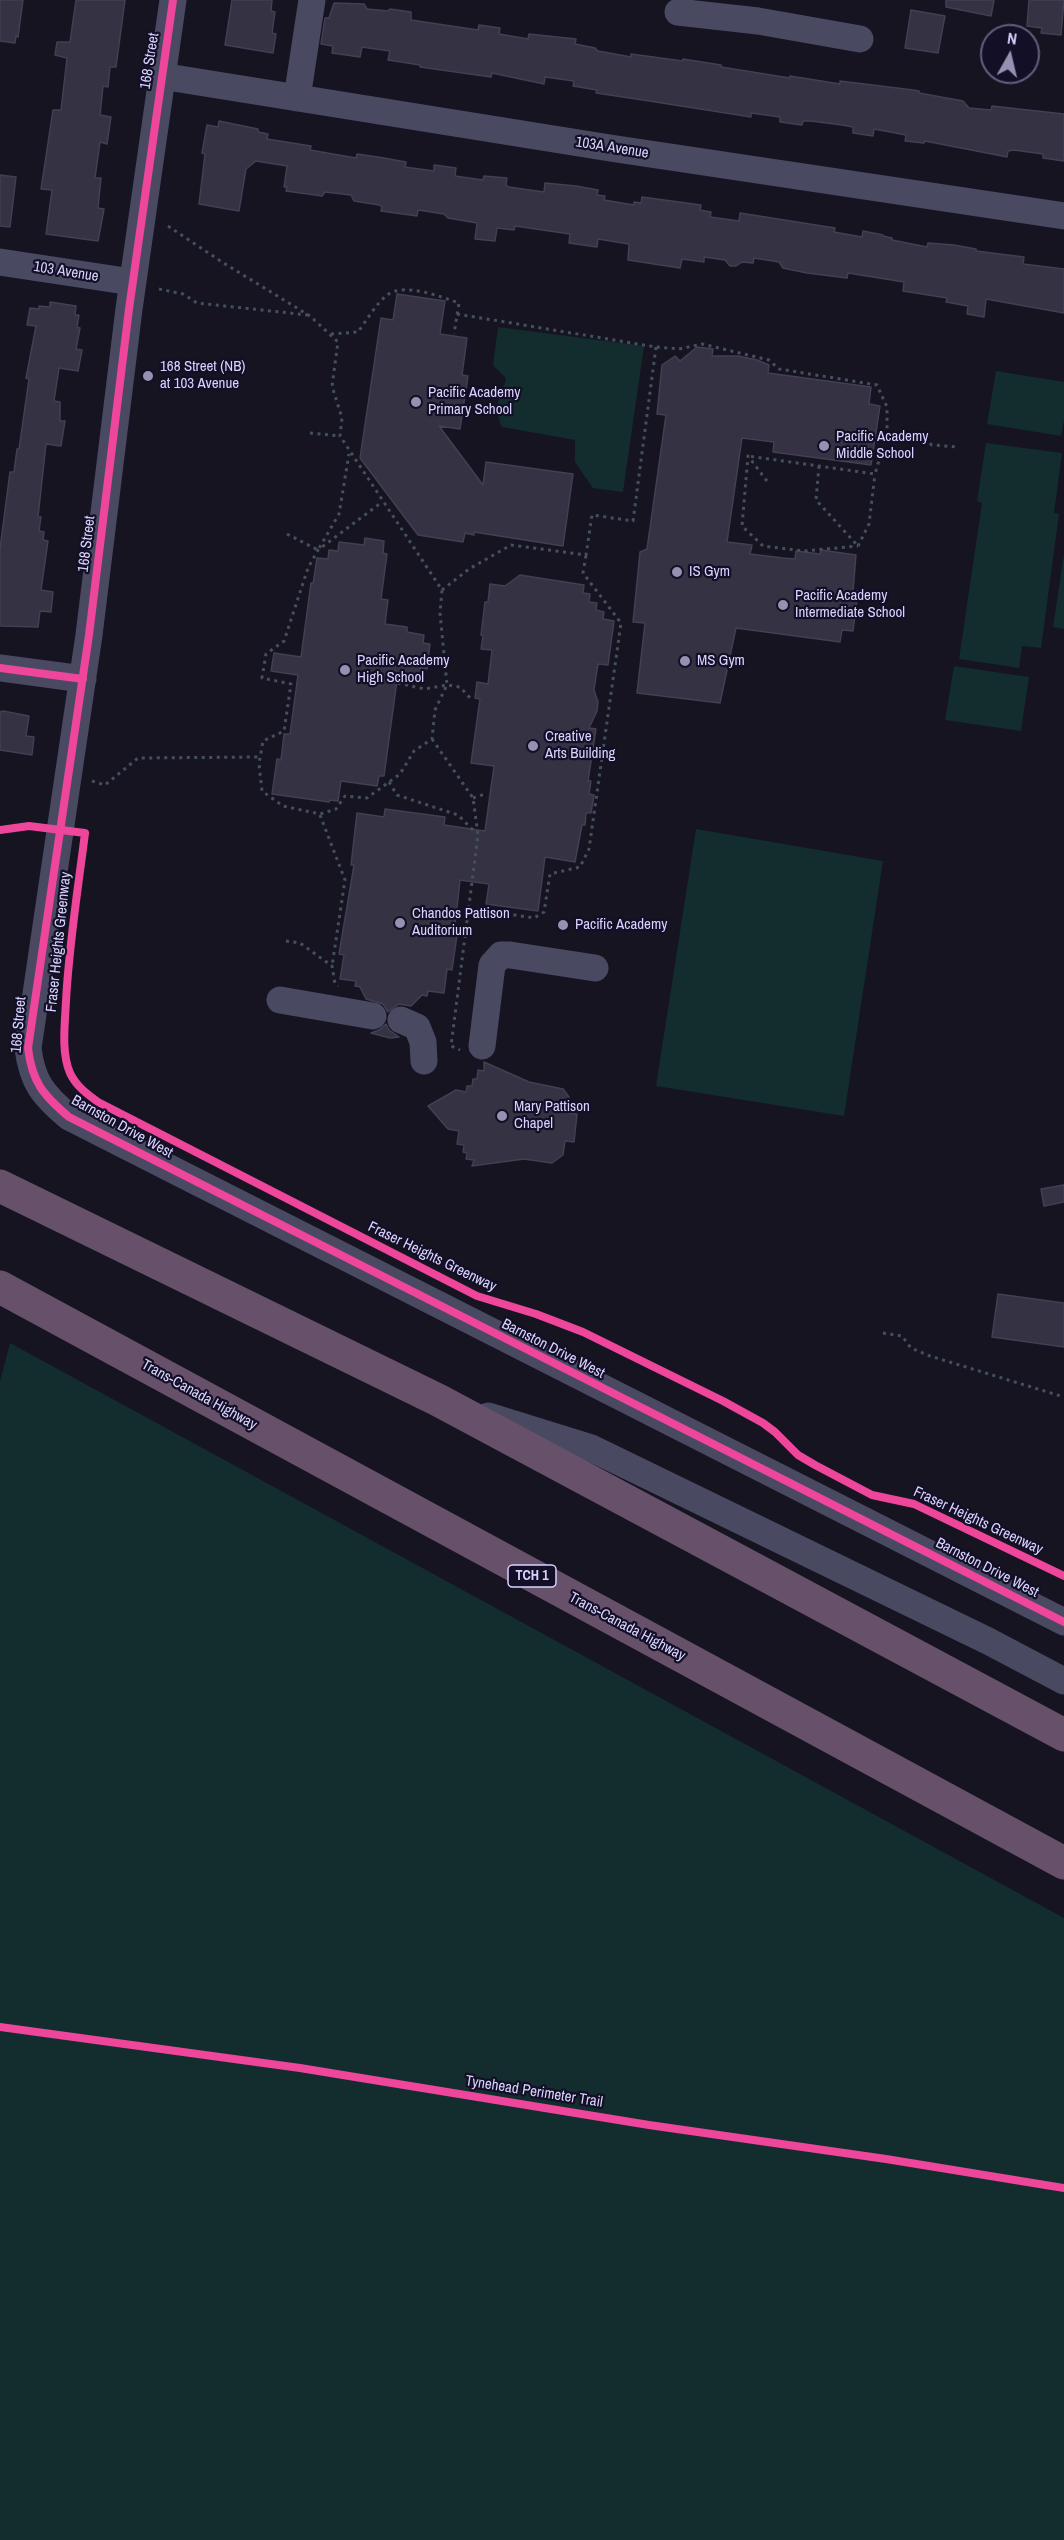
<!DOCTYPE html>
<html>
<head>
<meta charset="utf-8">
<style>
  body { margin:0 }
  #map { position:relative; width:1064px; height:2540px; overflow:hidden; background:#161421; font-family:"Archivo Narrow",sans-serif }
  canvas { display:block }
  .north { position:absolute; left:980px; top:24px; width:60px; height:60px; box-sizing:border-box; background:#130f26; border:2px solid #625e7d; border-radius:50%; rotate:8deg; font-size:16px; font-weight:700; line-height:24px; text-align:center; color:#d9d4ff }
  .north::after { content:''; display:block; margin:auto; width:21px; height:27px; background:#9591b1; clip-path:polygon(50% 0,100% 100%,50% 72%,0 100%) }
</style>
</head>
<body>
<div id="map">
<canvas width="1064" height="2540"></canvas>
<div class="north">N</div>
</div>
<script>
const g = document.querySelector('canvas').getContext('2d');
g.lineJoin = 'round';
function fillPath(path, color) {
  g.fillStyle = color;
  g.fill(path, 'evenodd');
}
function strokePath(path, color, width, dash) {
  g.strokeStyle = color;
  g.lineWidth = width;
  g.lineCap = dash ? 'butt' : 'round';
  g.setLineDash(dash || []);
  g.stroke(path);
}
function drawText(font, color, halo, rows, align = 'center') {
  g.font = font + ' "Archivo Narrow",sans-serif';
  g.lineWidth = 4.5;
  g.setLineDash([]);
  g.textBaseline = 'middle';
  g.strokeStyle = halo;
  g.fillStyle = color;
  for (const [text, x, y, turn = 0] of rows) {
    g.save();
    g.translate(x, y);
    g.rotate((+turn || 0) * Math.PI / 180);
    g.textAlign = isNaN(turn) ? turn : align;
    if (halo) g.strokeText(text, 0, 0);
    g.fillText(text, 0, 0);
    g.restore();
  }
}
const green = new Path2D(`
  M498 327 644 346 623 492 593 488 575 462V440L502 427C491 401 502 400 506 378L493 365Z
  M996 371 1064 382V420L1061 436 987 424Z
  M986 443 1062 453 1054 513 1059 514 1041 648 1022 646 1019 668 959 659 982 503 977 501Z
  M1064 554V629L1053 627Z
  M954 666 1029 677 1021 731 945 720Z
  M696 829 883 861 844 1116 656 1086Z
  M10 1343 1064 1918V2540H0V1381Z`);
const building = new Path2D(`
  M0 0H23L18 37 16 36 15 43 0 41Z
  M76 0H125L116 67H110L108 87 103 86 100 115 111 117 107 144 100 142 95 178H101L98 208 104 209 98 241 46 234 52 190 41 189 53 110H61L67 58 55 55 57 42H70Z
  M232 0H272L271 11 275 12 272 33 276 34 273 53 225 45Z
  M946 0H994L991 16 946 7Z
  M1029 0H1064L1061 35 1041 33 1042 28 1027 26Z
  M334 3 364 4 367 9 388 11 390 9 411 12V20L478 30 479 25 500 28 499 34 528 39 529 34 576 39 575 44 595 48 598 51 631 57V54L683 61V59L721 65V67L790 78V76L840 84V81L913 90 919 91V93L963 101 969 108 991 110 992 106 1064 114V161L1043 158V154L1014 150 1008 151 1007 157 925 141 924 143 905 141 906 135 874 129 873 136 853 133V127L842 125 811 121H803L802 125 780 122V117L751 113V117L643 100 596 93 597 90 573 86 574 81 545 77 544 84 492 73 491 77 420 67V65L388 60 390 51 362 47 360 57 332 53 333 46 321 44 325 18H329Z
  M911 10 945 16 938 53 905 48Z
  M219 121 258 129V132L268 134 267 139 311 146 310 150 356 158 357 154 378 157 406 162 405 167 434 171V165L456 168 455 176 483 180 484 176 507 178 506 185 509 187 544 192 545 183 576 186 598 190 597 195 605 196 604 200 634 205V202L641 203 642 197 701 205 700 210 711 212 710 217 739 221 740 213 835 228 834 232 862 237 863 231 883 235V236L892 238V240L927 247 928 243 954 245 976 249V251L1024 257 1023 264 1064 269V313L986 299 984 317 967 314 968 306 946 302 947 298 903 291 904 282 848 273 847 278 807 273 783 268 779 262 754 258 753 263 742 262 736 266H730L725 260 704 257V262L682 259 680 268 628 260 629 244 598 239 597 247 569 243 570 234 515 226 514 230 497 228 495 241 475 239 477 223 448 218 444 214 418 210 417 216 381 211 382 207 379 205 354 201 351 195 325 192 322 196 286 191 287 187H284L287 166 256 161 246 169 239 211 199 204 205 154 202 153 207 125 218 127Z
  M0 175 16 177 10 227 0 226Z
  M397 294 445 301 440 334 467 338 462 375 468 376 460 429 439 426 483 485 486 462 573 474 563 546 474 532V535L465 533 463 542 418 535 360 458 381 318 393 320Z
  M50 302 76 306 75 315H79L77 327 80 328 76 349 82 350 78 371 59 368 54 401 60 402V421H65L61 446 46 444 38 517H41L39 531 44 532 43 540 48 541 41 590 53 592 51 612 40 611 38 627 0 626V549L10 472H14L17 449H19L29 379 26 378 36 326 27 325 30 308 39 309V306L50 307Z
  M697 347 713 349 712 356H738L757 360 769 365 768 373 871 387 869 404 880 406 871 465 773 452 774 442 742 438 727 542 752 545 750 554 783 558 795 559 796 551 820 554 821 550 856 555 853 591H858L853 631 842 630 840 642 736 628 720 703 637 693 645 623 633 622 640 552 647 549 666 415 657 414 662 365 675 356 680 361Z
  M365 538 384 541 383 553 387 554 381 599 388 600 385 624 407 627V632L424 635 423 643 430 644 427 669 420 668 419 676 398 673 384 776H379L377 786 341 781 338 801 330 800 329 802 272 794 277 759 281 760 284 734H290L298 675 271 671 274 653 301 657 311 583 313 584 317 558 328 559 329 550 338 551 339 542 364 545Z
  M520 575 584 585 583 593 590 594 589 602 597 603 596 610 604 612 603 619 614 621 608 665 598 664 594 690 598 702 597 711 589 728 596 729 588 781H591L589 794 594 795 591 813H586L585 825H582L575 862 545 857 538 911 486 904 489 884 460 880 454 934 457 935 452 970 447 969 444 993 428 991 427 996 422 995 411 1006 399 1004 388 1012 383 1004 366 999 360 987 355 986 356 981 340 979 344 955 339 954 354 865H351L357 813 384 817 385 809 445 817 444 825 485 831 494 766 471 763 480 699 475 698 477 682 488 684 492 650 481 649 483 636 481 635 485 602H488L490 584 505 586Z
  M3 711 29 716 26 736 34 737 32 755 0 750V712Z
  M386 1024 389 1030 399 1037 390 1038 371 1033 379 1030Z
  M484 1062 529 1082 563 1089 569 1097 567 1113 577 1114 574 1142 565 1141 563 1155 552 1163 524 1159 472 1166 474 1160 466 1159 467 1153 463 1152 464 1145 457 1144 459 1131 448 1129 428 1106 456 1090 466 1092 467 1086H472L473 1079H477L478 1070 484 1071Z
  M1064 1185V1202L1044 1206 1041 1189Z
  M998 1294 1064 1303V1347L992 1337Z`);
const path = new Path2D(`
  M168 226 222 262 310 316 338 342 332 386 342 418 340 436 442 590 440 613 447 685 435 710 432 739 414 751 400 774 367 798 345 796 336 809 320 814 283 806 262 791 259 764 263 741 284 731 291 684 262 678 266 654 284 641 308 568 318 550 382 502
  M159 289 183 294 197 303 308 315
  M457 314 656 347 679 349 702 344 769 360 779 369 877 385 887 407V433L875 474 748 456
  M331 334 358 332C366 321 376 304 387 295 405 282 441 297 459 303L454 334
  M310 433 340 436
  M887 433 917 436 932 445 959 447
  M819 466 816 500 858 546
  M767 481 748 456 742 526 763 546 804 551 858 546
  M287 534 318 550 339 514 349 454
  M858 546 869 524 875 474
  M442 590 469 569 511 545 586 555 592 515 633 521 656 347
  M383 680 425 689 447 685 460 687 473 701
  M432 739 473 798 478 835 451 1046 460 1050
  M92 781 105 785 138 758 260 757
  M389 782 397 795 458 815 476 833
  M473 798 485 794
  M320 815 345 880 332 966
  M469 908 534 918 544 912 550 874 580 867 589 849 621 623 583 573 586 555
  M286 941 300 943 332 966 335 984 338 986
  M883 1333 902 1336 911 1348 930 1356 1064 1397`);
const minor = new Path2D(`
  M173 0 129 309 89 635 28 1048C32 1082 43 1095 69 1117L1064 1622
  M678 12 758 21 860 39
  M161 76 610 148 1064 216
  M297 98 312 0
  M0 262 132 282
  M0 668 83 679
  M280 1000 373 1016
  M401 1020 417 1027 423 1042 424 1061
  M482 1046 492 965 501 955H510L595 968
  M488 1416 591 1448 988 1641 1064 1681`);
const highway = new Path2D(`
  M0 1186 438 1400 1064 1735
  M0 1287 1064 1863`);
const cycleway = new Path2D(`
  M173 0 129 309 89 635 28 1048C32 1082 43 1095 69 1117L1064 1622
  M0 668 83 679
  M0 830 29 826 85 833C78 889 69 944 66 1001 65 1024 61 1052 70 1073 76 1086 87 1094 98 1102L477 1296 536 1314 583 1332 723 1401 763 1423 775 1432 798 1455 815 1465 872 1495 914 1504 1064 1576
  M0 2027 300 2068 649 2125 886 2159 1064 2188`);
const markers = [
  [148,376,6,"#9591b1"],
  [416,402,6,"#9591b1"],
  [824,446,6,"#9591b1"],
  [677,572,6,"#9591b1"],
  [783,605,6,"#9591b1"],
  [685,661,6,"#9591b1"],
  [345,670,6,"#9591b1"],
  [533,746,6,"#9591b1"],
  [400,923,6,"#9591b1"],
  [563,925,6,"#9591b1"],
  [502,1116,6,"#9591b1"]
];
const shields = [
  [532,1576,48]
];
const shieldNames = [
  ["TCH 1",532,1576]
];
const streetNames = [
  ["168 Street",150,61,-81],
  ["103A Avenue",612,148,9],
  ["103 Avenue",66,272,9],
  ["168 Street",87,544,-83],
  ["Fraser Heights Greenway",59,942,-84],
  ["168 Street",19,1025,-85],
  ["Barnston Drive West",122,1127,29],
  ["Fraser Heights Greenway",432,1257,26],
  ["Barnston Drive West",553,1349,27],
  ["Trans-Canada Highway",199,1395,29],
  ["Fraser Heights Greenway",978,1521,25],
  ["Barnston Drive West",987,1568,27],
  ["Trans-Canada Highway",627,1627,28],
  ["Tynehead Perimeter Trail",534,2092,9]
];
const poiNames = [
  ["168 Street (NB)",160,367],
  ["at 103 Avenue",160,384],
  ["Pacific Academy",428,393],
  ["Primary School",428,410],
  ["Pacific Academy",836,437],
  ["Middle School",836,454],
  ["IS Gym",689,572],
  ["Pacific Academy",795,596],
  ["Intermediate School",795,613],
  ["Pacific Academy",357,661],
  ["High School",357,678],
  ["MS Gym",697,661],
  ["Creative",545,737],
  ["Arts Building",545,754],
  ["Chandos Pattison",412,914],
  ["Auditorium",412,931],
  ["Pacific Academy",575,925],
  ["Mary Pattison",514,1107],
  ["Chapel",514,1124]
];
fillPath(green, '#132c2d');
fillPath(building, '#343243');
strokePath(building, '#433f54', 1.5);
strokePath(path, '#44505f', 3, [3, 4.5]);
strokePath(minor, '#4a4962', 27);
strokePath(highway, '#67516a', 33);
strokePath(cycleway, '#ed469a', 8);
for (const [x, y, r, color] of markers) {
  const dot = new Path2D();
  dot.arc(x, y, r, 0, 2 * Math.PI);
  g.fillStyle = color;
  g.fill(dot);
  strokePath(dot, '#130f26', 2);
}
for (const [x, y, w] of shields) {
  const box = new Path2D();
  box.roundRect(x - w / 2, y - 11, w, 22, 4.5);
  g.fillStyle = '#130f26';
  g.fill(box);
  strokePath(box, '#d9d4ff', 1.5);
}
drawText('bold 14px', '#d9d4ff', null, shieldNames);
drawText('15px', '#d9d4ff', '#130f26', streetNames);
drawText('15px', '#d9d4ff', '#130f26', poiNames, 'left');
</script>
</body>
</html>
